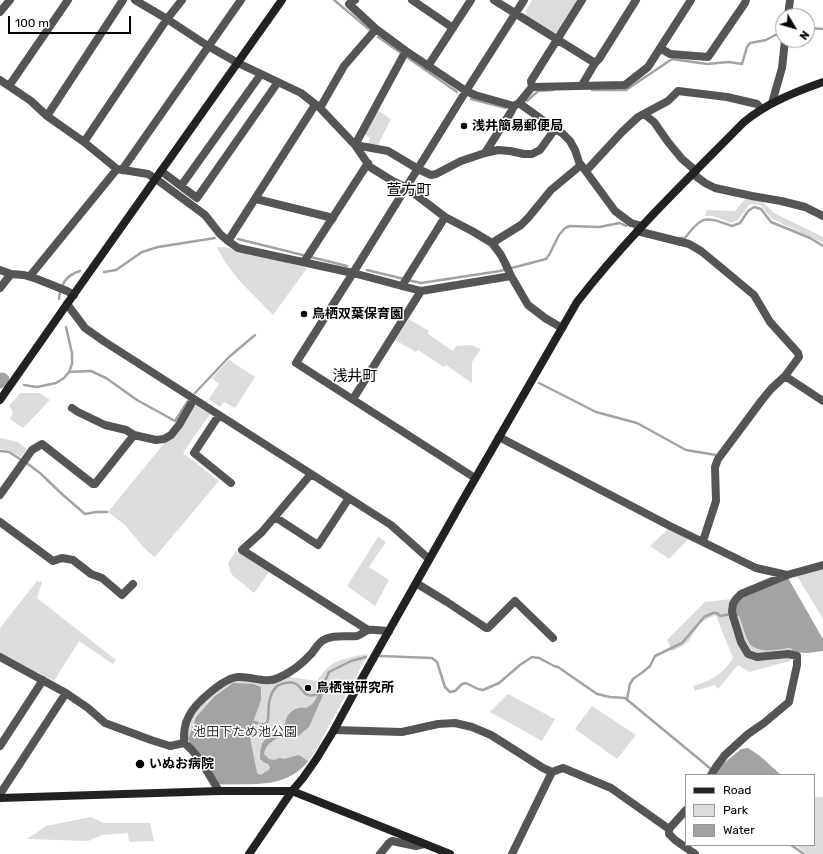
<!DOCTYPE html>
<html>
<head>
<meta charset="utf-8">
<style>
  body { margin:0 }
  #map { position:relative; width:823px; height:854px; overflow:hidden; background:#fff; font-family:Rubik,sans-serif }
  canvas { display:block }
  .legend { position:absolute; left:685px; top:774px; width:130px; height:72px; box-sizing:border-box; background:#fff; border:1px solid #999; margin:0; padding:5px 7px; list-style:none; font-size:12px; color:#000 }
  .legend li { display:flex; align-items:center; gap:8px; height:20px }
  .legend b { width:20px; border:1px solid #999 }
  .north { position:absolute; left:775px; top:8px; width:40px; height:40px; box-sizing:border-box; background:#fff; border:1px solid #999; border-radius:50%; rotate:128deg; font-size:11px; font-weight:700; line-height:16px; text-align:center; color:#000 }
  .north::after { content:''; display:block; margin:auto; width:14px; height:18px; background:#000; clip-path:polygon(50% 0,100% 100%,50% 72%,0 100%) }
  .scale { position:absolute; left:8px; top:16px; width:123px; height:18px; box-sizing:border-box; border:2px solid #000; border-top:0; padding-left:5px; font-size:12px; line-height:14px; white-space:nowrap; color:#000; -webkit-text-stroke:3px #fff; paint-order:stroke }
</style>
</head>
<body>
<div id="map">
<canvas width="823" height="854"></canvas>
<ul class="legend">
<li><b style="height:5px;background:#222"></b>Road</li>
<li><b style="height:11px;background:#dcdcdc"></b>Park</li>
<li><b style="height:11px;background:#a3a3a3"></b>Water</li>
</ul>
<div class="north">N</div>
<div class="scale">100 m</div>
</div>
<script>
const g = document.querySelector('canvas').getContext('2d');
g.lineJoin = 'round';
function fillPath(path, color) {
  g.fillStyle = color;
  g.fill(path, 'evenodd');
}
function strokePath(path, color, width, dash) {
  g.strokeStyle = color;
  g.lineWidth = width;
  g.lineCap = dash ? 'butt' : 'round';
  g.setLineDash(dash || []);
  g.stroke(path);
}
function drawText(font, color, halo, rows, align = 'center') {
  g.font = font + ' Rubik,"Noto Sans JP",sans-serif';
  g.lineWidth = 3;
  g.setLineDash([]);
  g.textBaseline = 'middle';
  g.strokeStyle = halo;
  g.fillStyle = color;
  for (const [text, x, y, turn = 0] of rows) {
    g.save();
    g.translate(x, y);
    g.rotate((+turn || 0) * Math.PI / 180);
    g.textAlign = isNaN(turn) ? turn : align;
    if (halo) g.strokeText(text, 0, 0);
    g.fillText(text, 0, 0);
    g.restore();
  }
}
const green = new Path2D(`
  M532 0H579L559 32 554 33 527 16 526 10Z
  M377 110 391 119 378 145 368 144 370 138 365 134Z
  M745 199 762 201 774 213 823 237V243L772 219 760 205 750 204 738 220 731 223 713 216H705L707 210 735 211Z
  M217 247H224L307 268 273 315C253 294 229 274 217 247Z
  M409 319 429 331 428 334 453 351 456 346 470 345 481 349 472 362V383L446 365 444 367 418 350 416 352 395 340Z
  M229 360 255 377 235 408 224 402 220 407 209 399 219 384 212 378Z
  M20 393H39L50 400 23 428 10 419 13 412 9 406Z
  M197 405 210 414 183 453 219 481 155 557 146 550 125 525 108 512 166 441 192 407Z
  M0 438 18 442 27 449 21 457 10 451 0 449Z
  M668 529 689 538 669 559 650 546Z
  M378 537 386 542 369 567 389 580 375 606 347 586Z
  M236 551 269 572 254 593 231 574 228 563Z
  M823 568V619L797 576Z
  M37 581 42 582 37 598 116 660 113 664 79 641 54 681 0 653V628Z
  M732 599 728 611 729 618 739 615 748 642 760 650H769L791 648 792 652 790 661 749 672 738 665 718 689 715 685 695 691 693 686C711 681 723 674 733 658L716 616C706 617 699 624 694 633 692 635 691 638 689 641 684 646 679 648 672 651L667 640 705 602Z
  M368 654 312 757 303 767 290 776 273 783 218 785 186 738 191 718 210 695 238 679 290 677 317 681C321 675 326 668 332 664 340 659 359 655 368 654Z
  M508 694 555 719 542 741 490 712Z
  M592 706 636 735 617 759 575 729Z
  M814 797H823V854H807L795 845H814Z
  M91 817 104 823H150L154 841 129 842 128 833 102 835 88 841 27 839 46 826Z`);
const water = new Path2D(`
  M788 578 823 639V651L807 653 792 652 791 648C778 649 758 655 749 643 745 636 742 623 739 616H736C735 611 735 605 738 600 745 592 777 582 788 578Z
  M233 683 253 684 261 687V700L252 725 250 737 257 773 261 775 265 772 269 770 270 767 268 764 265 763 260 759C260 752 260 741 269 737 273 735 279 733 282 729 285 725 285 721 287 717 291 710 299 706 306 708 313 705 315 701 318 694L320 693 323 695 309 727 298 736 291 732C280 737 266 741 264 754L269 759 274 760 280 758 284 759 299 755 308 761C288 789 248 784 217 784L187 738 189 737 196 717 214 697Z
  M748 748 760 756 781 775H714L717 769 741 749Z`);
const stream = new Path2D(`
  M334 0 370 30
  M807 28 823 29
  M378 37 457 92
  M592 90H626L672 59 707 64 729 62 742 64 747 47 750 43 766 40 781 32
  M471 99 506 108
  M527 101 538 91 553 90
  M679 238H685C703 214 706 217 732 226L740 223 748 211 754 207 761 209 771 222 810 238 823 246
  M238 239 347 266
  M367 270 404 279
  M104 272 116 270 142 252 158 247 215 238
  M408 280 421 283 500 271 546 259 549 255 559 235 565 228 570 226 599 227 620 223 626 226
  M59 299C60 285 66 275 80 271
  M69 372 91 371 106 378 137 400 175 421 188 401
  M539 383 596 412 637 423 686 450 716 455
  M24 385 37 387 56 383 64 378 69 372 72 364V353L66 327
  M195 393 229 357 255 335
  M0 451 9 452 20 459
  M28 464 40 473 63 495 85 514 96 512H107
  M380 656 432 658 437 662 445 687 450 692 455 691 462 684 466 683 478 689 483 690 499 683 520 665 532 657 539 658 554 666 558 667 597 694 610 697 625 698 705 764 712 770
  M627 699 630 684 633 679 643 672 650 666 655 656 682 643 699 623 704 617 713 613H717L720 616 731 614
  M254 722C273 731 267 715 269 703 270 697 273 690 277 686 279 685 283 683 286 683 306 679 298 703 320 693L329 672 351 661 366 657
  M791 845 804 854`);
const river = new Path2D(`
  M0 381 2 380`);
const street = new Path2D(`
  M135 0 167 19 208 46 238 63 301 93 320 108 355 145 370 167 391 180 407 188 445 217 472 231 492 243 501 255 506 265 511 276 528 305 545 318 562 328
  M355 0 349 4 376 29 406 51 466 91 475 95 514 106 519 103 532 87 625 85 648 67 691 0
  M412 0 453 28
  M494 0 595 63 582 85
  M0 12 10 0
  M788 16 790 0
  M660 48 670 54 708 57 745 3 746 0
  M406 51 402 58 355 145 388 151 418 169 431 175 436 174 461 161 485 153 498 150 510 151 524 154H532L540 150 555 129
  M595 63 599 59 636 0
  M428 66 471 0
  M0 80 31 101 47 116 84 142 117 169 148 174 156 179 205 215 220 234 228 241 238 248 353 273 421 291 511 276
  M9 86 68 0
  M532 87 531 81 582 0
  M519 103 555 129 562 133 570 141 575 150 579 162 615 211 631 223 642 226
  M772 103 782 68 785 40
  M320 108 344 66 376 29
  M644 114 654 122 668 142 682 159 696 171
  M47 116 123 0
  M84 142 167 19 182 0
  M485 153 511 112 514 106
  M122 170 241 0
  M161 171 197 198 278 82
  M586 171 622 132 638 117 668 101 678 91 727 97 757 104 762 109
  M693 174 705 183 715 188 752 196 781 201 805 207 823 216
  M181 186 261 74
  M256 199 333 218
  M637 231 689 244 701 251 718 265 754 295 770 322 798 353 799 357 785 376 823 401
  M228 241 315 105
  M492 243 521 225 528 218 551 190 581 165
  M304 262 368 163
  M0 270 11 274 24 275 37 279 67 291 74 295
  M30 276 117 169
  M402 286 445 217
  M0 288 11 274
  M67 304 85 328 105 342 391 525 429 559
  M353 399 421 291
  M72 408 78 412 105 425 126 430 134 435 156 440 164 439 171 435 179 425 194 399
  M219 415 194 453 231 483
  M499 437 668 525 756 568 787 575
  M311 474 262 532 242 550 368 630
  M475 478 296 363 353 273 466 91 524 0
  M0 495 32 450 42 444 93 484H95L134 435
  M275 517 318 545 349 498
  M0 522 53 561 62 558 73 560 91 574 102 578 122 595 133 584
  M703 541 716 501 715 467 718 459 762 400 771 389 785 376
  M416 583 447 602 486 628H488L515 601 553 638
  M0 657 66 693 88 708 105 723 151 740 170 746 184 743C198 753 209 775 219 791
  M334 730 402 732 438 724 455 723 472 727 491 735 543 768 552 772 563 768 611 788 669 829V834L675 840 695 854
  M184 743C184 733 184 724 189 716 195 703 224 678 238 677 252 676 265 684 278 678 290 673 303 663 312 653 315 649 318 644 322 641 332 634 345 637 357 636 362 635 364 631 368 630 373 629 384 631 389 631
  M0 746 43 680
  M711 775 716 767 725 755 748 734 764 723 789 702 797 665V656L788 654 757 657 748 654 741 642 733 616 732 611 733 604 736 599 741 594 787 575 823 565
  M0 794 66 693
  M669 829 686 810
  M380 854 389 843 392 841 416 846 424 844
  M512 854 552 772`);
const secondary = new Path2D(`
  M0 400 67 304 282 0
  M0 798 219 791H292L450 854
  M249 854 292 791 303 778 317 758 334 730 360 682 460 505 577 302C627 237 686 181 744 122 767 103 795 92 823 82`);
const markers = [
  [464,126,4,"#000"],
  [304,314,4,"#000"],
  [308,688,4,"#000"],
  [140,764,5,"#000"]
];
const poiNames = [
  ["浅井簡易郵便局",472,126],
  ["鳥栖双葉保育園",312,314],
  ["鳥栖蛍研究所",316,688],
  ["いぬお病院",149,764]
];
const parkNames = [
  ["池田下ため池公園",245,732]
];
const quarterNames = [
  ["萱方町",409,191],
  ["浅井町",355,377]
];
fillPath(green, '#dcdcdc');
fillPath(water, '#a3a3a3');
strokePath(stream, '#a3a3a3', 2.5);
strokePath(river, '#a3a3a3', 15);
strokePath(street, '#555', 8);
strokePath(secondary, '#222', 8);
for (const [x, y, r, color] of markers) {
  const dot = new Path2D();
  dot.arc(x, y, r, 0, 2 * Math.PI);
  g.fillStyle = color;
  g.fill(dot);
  strokePath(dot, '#fff', 1.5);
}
drawText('bold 13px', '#000', '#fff', poiNames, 'left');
drawText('13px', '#333', '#fff', parkNames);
drawText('15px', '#000', '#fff', quarterNames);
</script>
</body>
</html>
